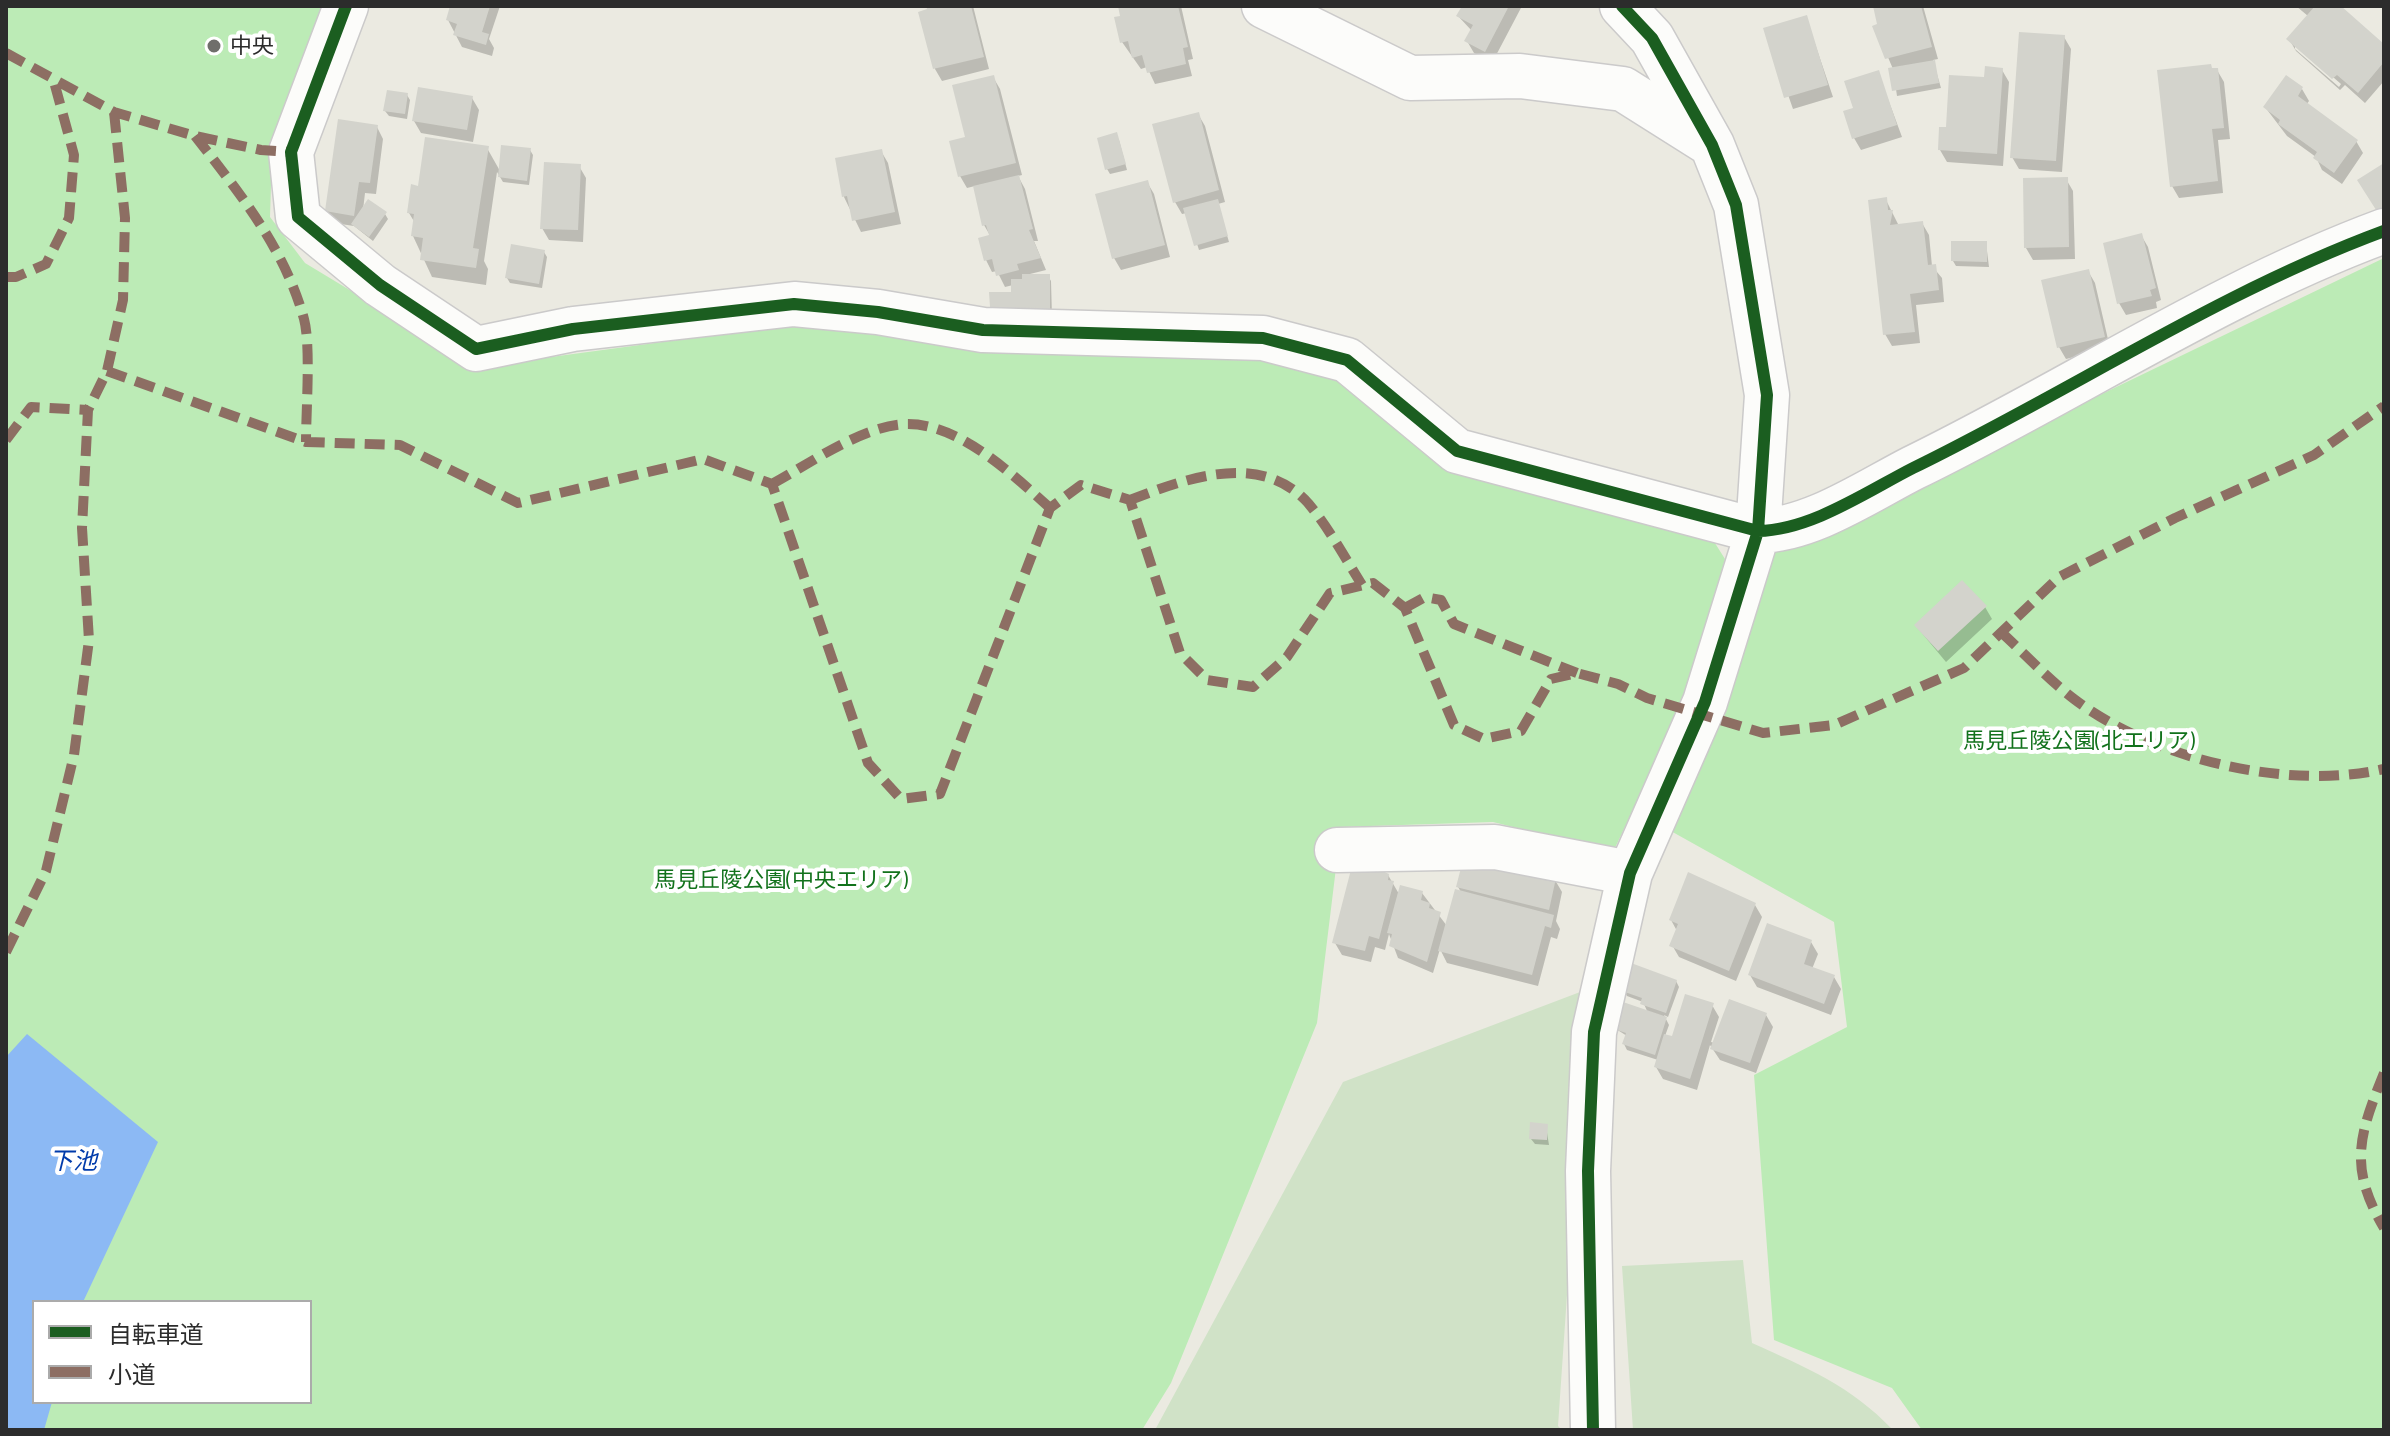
<!DOCTYPE html>
<html>
<head>
<meta charset="utf-8">
<style>
  body { margin:0 }
  #map { position:relative; width:2390px; height:1436px; overflow:hidden; background:#ebeae1; font-family:Barlow,"Noto Sans JP",sans-serif }
  canvas { display:block }
  .frame { position:absolute; inset:0; border:8px solid #2c2c2c; pointer-events:none }
  .legend { position:absolute; left:32px; top:1300px; width:280px; height:104px; box-sizing:border-box; background:#fff; border:2px solid #ababab; margin:0; padding:10px 14px; list-style:none; font-size:24px; color:#2c2c2c }
  .legend li { display:flex; align-items:center; gap:16px; height:40px }
  .legend b { width:40px; border:2px solid #ababab }
</style>
</head>
<body>
<div id="map">
<canvas width="2390" height="1436"></canvas>
<div class="frame"></div>
<ul class="legend">
<li><b style="height:10px;background:#1b5e20"></b>自転車道</li>
<li><b style="height:10px;background:#8d6e63"></b>小道</li>
</ul>
</div>
<script>
const g = document.querySelector('canvas').getContext('2d');
g.lineJoin = 'round';
function fillPath(path, color) {
  g.fillStyle = color;
  g.fill(path, 'evenodd');
}
function strokePath(path, color, width, dash) {
  g.strokeStyle = color;
  g.lineWidth = width;
  g.lineCap = dash ? 'butt' : 'round';
  g.setLineDash(dash || []);
  g.stroke(path);
}
function drawText(font, color, halo, rows, align = 'center') {
  g.font = font + ' Barlow,"Noto Sans JP",sans-serif';
  g.lineWidth = 8;
  g.setLineDash([]);
  g.textBaseline = 'middle';
  g.strokeStyle = halo;
  g.fillStyle = color;
  for (const [text, x, y, turn = 0] of rows) {
    g.save();
    g.translate(x, y);
    g.rotate((+turn || 0) * Math.PI / 180);
    g.textAlign = isNaN(turn) ? turn : align;
    if (halo) g.strokeText(text, 0, 0);
    g.fillText(text, 0, 0);
    g.restore();
  }
}
const green = new Path2D(`
  M6 6H328L272 152 270 217 305 263 477 367 810 322 1022 353 1275 361 1334 373 1442 468 1713 540 1725 559 1689 693 1613 852 1493 822 1341 827 1317 1023 1171 1383 1142 1430H6ZM34 1302H310V1402H34Z
  M2384 258V1430H1922L1892 1388 1774 1340 1754 1075 1847 1027 1834 922 1669 830 1776 551Z`);
const cemetery = new Path2D(`
  M1588 989 1558 1426 1562 1430H1155L1343 1082Z
  M1743 1260 1752 1343C1807 1368 1850 1385 1893 1430H1633L1622 1266Z`);
const water = new Path2D(`
  M27 1034 158 1142 83 1302H34V1402H52L44 1430H6V1057Z`);
const shadow = new Path2D(`
  M452 6H500L489 39 494 48 492 56 462 47 448 20Z
  M928 6H973L989 69 942 81 935 69 921 13 929 10Z
  M1120 6H1181L1193 59 1188 60 1192 76 1155 84 1147 67 1141 69 1122 42Z
  M1464 6H1522L1492 63 1474 53 1467 41 1472 31 1458 16Z
  M1875 6H1923L1938 59 1933 60 1941 88 1897 96 1893 69 1875 27 1880 26Z
  M2296 6H2338L2384 46V81L2365 103 2345 85 2340 90 2296 51 2289 39 2308 16ZM2295 44 2341 84 2339 87 2295 49Z
  M1806 17 1833 97 1793 109 1765 29Z
  M2064 37 2071 49 2062 172 2019 169 2012 157Z
  M2002 70 2009 82 2003 166 1947 162 1940 150 1948 129 1986 79Z
  M2212 70H2217L2224 82 2230 139 2218 140 2223 193 2179 198 2172 186Z
  M1878 72 1902 137 1861 150 1854 138 1856 109Z
  M993 77 1000 89 1022 175 1018 176 1025 189 1038 241H1034L1046 270 1030 274 1048 276 1051 281 1052 316 995 312 992 306 1014 294 1013 285 1005 287 997 271 992 272 986 260 991 237 984 225 975 186 967 188 960 176 968 139Z
  M2302 89 2309 101 2306 105 2356 141 2363 153 2342 184 2322 170 2316 157 2287 136 2265 107Z
  M407 95 410 100 407 119 389 116 385 111Z
  M472 98 479 110 473 142 421 133 414 121Z
  M1198 114 1205 126 1225 202 1218 204 1229 242 1199 250 1187 213 1182 214 1175 202Z
  M377 127 383 139 376 194 365 193 363 210 385 214 388 219 373 241 354 226 334 223 327 211Z
  M1119 140 1127 170 1110 174 1107 169Z
  M487 148 500 171 530 150 533 155 529 185 503 182 497 172 484 261 488 269 486 285 432 277 413 236 415 223 409 213 420 188Z
  M881 151 888 163 901 224 861 232 844 197 837 160Z
  M579 166 586 178 583 242 549 240 542 228Z
  M2066 179 2073 191 2075 259 2033 260 2026 248Z
  M1147 182 1154 194 1170 257 1121 270 1114 258Z
  M1886 200 1899 226 1922 223 1929 235 1932 266 1942 278 1944 302 1916 305 1920 343 1892 346 1885 334Z
  M2141 235 2148 247 2161 300 2156 302 2157 308 2126 315 2119 303Z
  M1986 243 1989 267 1956 266 1953 261Z
  M544 252 547 257 542 288 510 283 507 278Z
  M2088 271 2095 283 2110 348 2066 359 2059 347Z
  M1985 607 1992 619 1946 662 1916 626Z
  M1381 874 1388 875 1399 894 1422 893 1447 926 1461 892 1458 887 1555 880 1562 892 1556 921 1560 929 1557 939 1551 937 1538 986 1447 963 1440 949 1433 973 1398 958 1389 934 1385 950 1375 947 1371 962 1342 955 1335 943Z
  M1755 905 1762 917 1736 981 1679 957 1672 945 1677 931 1671 920Z
  M1811 942 1818 954 1812 969 1834 977 1841 989 1831 1015 1757 987 1750 975Z
  M1676 981 1679 987 1668 1017 1664 1015 1669 1025 1665 1036 1673 1039 1712 1005 1719 1017 1711 1042 1715 1043 1766 1015 1773 1027 1756 1073 1720 1060 1710 1045 1697 1090 1663 1079 1656 1067 1658 1060 1627 1050 1624 1044 1627 1036 1616 1029 1648 1013 1643 1002 1627 996 1624 991Z
  M1546 1126 1549 1145 1535 1144 1531 1139Z`);
const building = new Path2D(`
  M450 6H490L482 32 489 34 486 45 453 35 457 24 446 20Z
  M926 6H971L984 57 933 69 918 12 927 9Z
  M1118 6H1178L1188 47 1183 48 1186 64 1147 73 1142 55 1132 58 1128 41 1120 43 1114 17 1120 16Z
  M1462 6H1509L1485 52 1464 41 1473 25 1456 16Z
  M1873 6H1921L1932 47 1885 59 1872 26 1877 24Z
  M2315 6H2341L2384 44V62L2358 93 2337 75 2332 79 2286 39Z
  M1807 15 1828 85 1784 98 1763 28Z
  M2019 32 2065 35 2056 161 2010 158Z
  M1935 60 1939 83 1892 91 1888 68Z
  M2211 64 2212 68H2218L2224 128 2212 129 2218 181 2170 187 2157 70Z
  M1985 66 2003 68 1997 154 1938 150 1939 127H1946L1949 75 1984 77Z
  M1879 70 1897 125 1852 139 1843 111 1853 108 1844 81Z
  M994 75 1016 163 958 177 949 141 965 137 952 85Z
  M2286 75 2303 87 2298 96 2358 140 2334 173 2313 158 2317 152 2278 124 2280 120 2263 107Z
  M418 87 473 96 467 130 412 121Z
  M387 90 408 93 405 114 383 111Z
  M1199 112 1219 190 1173 203 1152 124Z
  M338 119 378 125 370 183 359 182 354 216 325 211Z
  M1117 132 1126 164 1105 170 1097 138Z
  M425 137 489 146 473 248 479 249 476 268 420 260 423 238 411 236 414 214 407 213 411 184 418 186Z
  M501 145 531 148 527 181 498 177Z
  M882 149 895 212 852 221 847 196 842 197 835 158Z
  M544 162 581 164 578 230 540 229Z
  M2384 163V209L2378 213 2357 180Z
  M1019 175 1033 229 1029 230 1041 258 1017 264 1019 270 996 276 992 259 984 261 978 238 989 235 986 225 982 226 973 186Z
  M2068 177 2069 247 2024 248 2023 178Z
  M1148 180 1165 245 1112 259 1095 194Z
  M1887 197 1888 210H1893L1890 225 1923 221 1928 265 1936 264 1939 290 1910 294 1915 332 1883 335 1868 200Z
  M368 199 387 212 369 237 351 224Z
  M1218 199 1228 236 1194 246 1183 208Z
  M2142 233 2156 288 2150 290 2152 296 2117 304 2103 243Z
  M1951 241H1987V262L1951 261Z
  M511 244 545 250 539 284 505 278Z
  M2089 269 2105 337 2057 348 2041 280Z
  M1022 274H1050V311L997 312V307H990L989 292H1011V279H1022Z
  M1962 580 1987 606 1938 651 1914 625Z
  M1464 856 1556 878 1549 910 1456 887Z
  M1354 858 1389 874 1388 880 1394 881 1379 939 1369 936 1365 951 1332 943Z
  M1688 872 1756 903 1729 971 1669 946 1678 924 1669 920Z
  M1400 885 1423 891 1421 900 1430 903 1429 908 1441 912 1427 962 1389 946 1392 934 1387 933Z
  M1455 889 1554 915 1551 928 1545 926 1532 975 1438 951Z
  M1767 923 1812 940 1804 964 1835 975 1824 1004 1748 975Z
  M1631 963 1677 980 1666 1013 1640 1004 1642 998 1622 991Z
  M1685 994 1714 1003 1690 1079 1654 1067 1664 1034 1672 1036Z
  M1729 999 1767 1013 1750 1063 1710 1049Z
  M1623 1002 1667 1017 1655 1055 1622 1044 1626 1033 1614 1029Z
  M1530 1122 1548 1124 1547 1140 1529 1139Z`);
const street = new Path2D(`
  M346 6 291 152 298 217 380 285 476 349 573 329 794 304 878 312 983 330 1263 338 1347 360 1457 451 1758 531C1811 530 1866 492 1913 468 2071 391 2219 292 2384 231
  M1264 6 1410 78 1520 76 1623 89 1707 142
  M1337 850 1495 847 1630 873
  M1593 1430 1588 1171 1594 1032 1630 873 1705 702 1758 531 1767 395 1736 205 1712 145 1652 38 1622 6`);
const quiet = new Path2D(`
  M6 53 114 112 195 136 261 150 291 152
  M195 136C239 192 285 249 304 319 311 345 306 412 306 442
  M6 277H16L46 264 69 218 74 155 53 78
  M107 371 306 442 400 445 518 503 703 459 772 484 868 763 901 799 940 794 1050 508 1081 485 1130 500 1180 653 1207 680 1253 687 1287 657 1330 593 1373 583 1405 608 1454 725 1484 739 1521 731 1551 679 1577 673 1618 684 1647 698 1763 733 1834 725 1964 668 2059 577 2175 518 2314 455 2384 406
  M6 440 31 407 88 410
  M772 484C809 464 865 424 908 424 960 424 1013 475 1050 508
  M1130 500C1185 479 1260 450 1308 503 1329 528 1345 558 1362 585
  M1405 608 1425 597 1441 600 1454 624 1577 673
  M2001 632C2025 654 2048 679 2074 699 2153 759 2287 791 2384 769
  M6 952 46 871 74 755 89 640 82 528 88 410 107 371 123 300 125 218 114 112
  M2384 1073C2359 1135 2348 1167 2384 1228`);
const cycleway = new Path2D(`
  M346 6 291 152 298 217 380 285 476 349 573 329 794 304 878 312 983 330 1263 338 1347 360 1457 451 1758 531C1811 530 1866 492 1913 468 2071 391 2219 292 2384 231
  M1593 1430 1588 1171 1594 1032 1630 873 1705 702 1758 531 1767 395 1736 205 1712 145 1652 38 1622 6`);
const markers = [
  [214,46,8,"#6f6e6b"]
];
const poiNames = [
  ["中央",230,46]
];
const parkNames = [
  ["馬見丘陵公園(北エリア)",2079,741],
  ["馬見丘陵公園(中央エリア)",781,880]
];
const waterNames = [
  ["下池",73,1161]
];
fillPath(green, '#bcebb6');
fillPath(cemetery, '#d0e2c7');
fillPath(water, '#8cb9f4');
fillPath(shadow, '#0003');
fillPath(building, '#d3d3cc');
strokePath(street, '#cbcaca', 47);
strokePath(street, '#fcfcfa', 44);
strokePath(quiet, '#8d6e63', 10, [20, 10]);
strokePath(cycleway, '#1b5e20', 12);
for (const [x, y, r, color] of markers) {
  const dot = new Path2D();
  dot.arc(x, y, r, 0, 2 * Math.PI);
  g.fillStyle = color;
  g.fill(dot);
  strokePath(dot, '#fff', 3);
}
drawText('22px', '#2c2c2c', '#fff', poiNames, 'left');
drawText('22px', '#12721c', '#fff', parkNames);
drawText('italic 24px', '#003bab', '#fff', waterNames);
</script>
</body>
</html>
